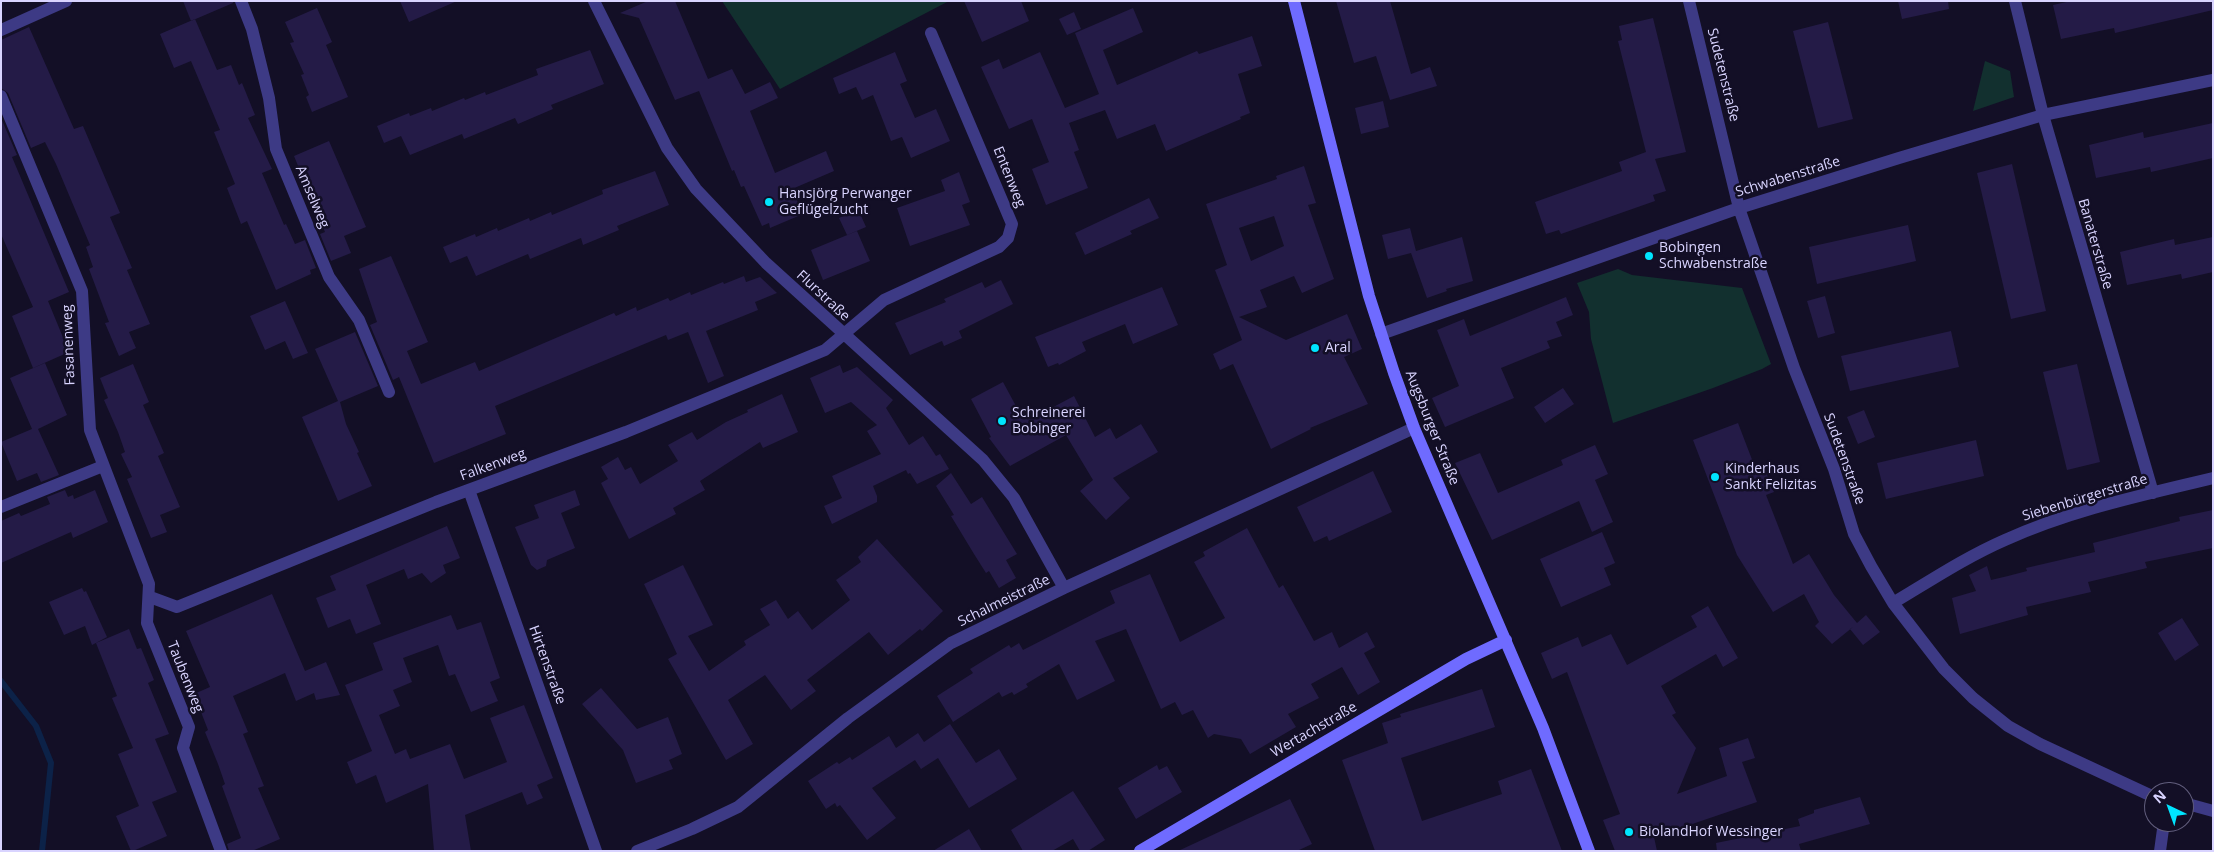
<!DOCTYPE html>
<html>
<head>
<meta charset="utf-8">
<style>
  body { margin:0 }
  #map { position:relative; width:2214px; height:852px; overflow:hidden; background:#130f26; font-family:"Open Sans",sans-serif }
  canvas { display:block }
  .frame { position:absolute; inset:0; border:2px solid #d9d4ff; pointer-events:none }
  .north { position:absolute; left:2144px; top:782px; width:50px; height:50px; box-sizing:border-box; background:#130f26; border:1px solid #625e7d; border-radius:50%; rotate:318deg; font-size:14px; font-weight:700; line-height:20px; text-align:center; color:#d9d4ff }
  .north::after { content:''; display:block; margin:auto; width:18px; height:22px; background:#00e5ff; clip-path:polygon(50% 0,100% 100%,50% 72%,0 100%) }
</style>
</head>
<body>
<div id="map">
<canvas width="2214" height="852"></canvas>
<div class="frame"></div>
<div class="north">N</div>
</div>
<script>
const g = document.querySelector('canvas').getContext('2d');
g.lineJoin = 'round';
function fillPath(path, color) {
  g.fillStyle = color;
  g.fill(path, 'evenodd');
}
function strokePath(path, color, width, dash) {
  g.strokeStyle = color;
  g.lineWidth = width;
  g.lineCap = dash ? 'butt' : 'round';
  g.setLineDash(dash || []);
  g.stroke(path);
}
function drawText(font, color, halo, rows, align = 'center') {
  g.font = font + ' "Open Sans",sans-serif';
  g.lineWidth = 5;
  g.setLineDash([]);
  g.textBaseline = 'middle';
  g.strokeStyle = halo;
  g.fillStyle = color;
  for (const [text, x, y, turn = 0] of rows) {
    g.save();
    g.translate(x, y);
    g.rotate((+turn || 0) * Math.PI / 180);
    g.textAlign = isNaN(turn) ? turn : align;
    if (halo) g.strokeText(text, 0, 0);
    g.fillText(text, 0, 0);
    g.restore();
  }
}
const green = new Path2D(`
  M722 1H949L780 89Z
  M1985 61 2010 71 2014 97 1973 111Z
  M1618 269 1632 275 1742 288 1771 364 1762 369 1713 388 1613 423 1591 339 1589 312 1577 283Z`);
const stream = new Path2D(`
  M1 681 36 726 51 763 42 851`);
const building = new Path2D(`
  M183 1H233V3L191 21Z
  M400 1H457L409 22Z
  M648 1H675L708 79 732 69 745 94 770 82 778 98 750 111 775 173 826 151 834 171 792 189 803 214 770 228 769 223 762 226 744 186 741 187 734 170 732 171 699 91 675 100 639 18 620 13Z
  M964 1H1021L1029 21 982 42Z
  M1336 1H1390L1411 74 1430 67 1437 86 1390 100 1376 56 1354 63Z
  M1898 1H1948L1949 9 1902 19Z
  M2071 1H2213V10L2115 33 2114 28 2061 39 2053 5Z
  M317 8 332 42 326 45 348 97 312 112 306 97 309 95 301 75 304 74 290 43 294 42 285 22Z
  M1133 8 1143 32 1103 50 1117 85 1197 51 1199 54 1252 36 1262 66 1238 74 1250 113 1240 117 1241 119 1166 151 1155 124 1117 139 1105 110 1069 123 1079 150 1074 152 1088 188 1046 205 1032 169 1049 162 1032 119 1009 129 981 67 999 59 1003 69 1040 52 1065 108 1099 94 1075 33Z
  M1074 12 1081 29 1067 35 1059 19Z
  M1653 18 1686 152 1655 159 1666 191 1653 195 1655 201 1561 234 1559 230 1546 234 1535 202 1622 171 1619 162 1646 152 1618 41 1622 40 1619 26Z
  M195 19 217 70 231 65 239 85 242 83 255 115 248 118 272 169 262 173 284 225 286 224 295 244 305 240 316 268 310 270 311 274 276 290 247 221 241 224 227 188 235 184 214 132 220 130 191 61 174 68 160 34Z
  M1828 22 1853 119 1818 128 1793 31Z
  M29 27 74 129 83 126 120 213 110 217 132 268 127 270 150 324 129 332 136 348 119 356 105 323 109 322 89 269 93 267 86 247 90 245 56 164 45 142 31 148 8 93 1 88V40Z
  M590 50 604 84 551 105 553 109 518 124 515 118 464 139 462 134 410 155 401 136 384 143 377 126 409 113 410 116 431 108 432 111 464 98 465 100 485 92 486 95 538 75 536 69Z
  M895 52 907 81 900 84 915 118 936 109 950 141 911 158 902 137 891 141 873 95 862 100 856 87 839 94 833 78Z
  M1383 101 1389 127 1361 134 1355 108Z
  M1 118 17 155 12 157 69 292 48 301 69 352 33 368 12 316 33 307 1 234Z
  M2213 123V158L2151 172 2150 167 2096 178 2089 145 2143 132 2144 138Z
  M329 141 366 227 344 236 351 253 331 261 320 234 325 232 294 156Z
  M2012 164 2046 311 2011 319 1977 173Z
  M1304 166 1316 203 1308 205 1334 279 1302 293 1294 276 1260 290 1267 307 1239 317 1286 340 1347 314 1362 349 1344 357 1368 404 1310 428 1311 429 1271 449 1233 364 1220 370 1213 354 1242 340 1215 270 1227 265 1206 204 1277 179 1276 176ZM1274 216 1284 246 1251 261 1239 228Z
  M655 171 669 205 617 226 619 230 583 245 581 238 530 259 528 254 476 276 467 256 450 263 443 247 475 234 476 237 497 228 498 231 529 218 530 221 551 212 552 215 603 194 602 190Z
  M959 172 970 202 962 205 970 225 910 246 897 208 945 191 941 180Z
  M1149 198 1159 218 1130 231 1132 234 1085 255 1075 233Z
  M858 209 866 227 847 235 839 218Z
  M1908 225 1916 261 1817 284 1809 247Z
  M1410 228 1416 251 1462 237 1473 281 1446 289 1447 291 1427 298 1411 253 1388 259 1382 235Z
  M857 231 870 261 823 280 811 250Z
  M2213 237V272L2182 279 2181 274 2127 285 2120 252 2174 239 2175 245Z
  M391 256 428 342 407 351 421 384 475 362 479 371 614 313 616 316 636 307 637 311 668 298 670 301 690 292 691 295 723 282 724 284 744 276 746 282 760 277 777 293 755 302 758 310 706 331 724 376 708 383 688 332 668 340 666 335 495 406 506 434 434 463 399 377 393 380 370 325 377 322 359 269Z
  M1001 280 1013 304 959 331 962 338 944 346 942 341 910 355 895 323 946 302 944 299 982 282 985 288Z
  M1162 287 1178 325 1133 344 1125 324 1082 342 1086 351 1059 365 1058 363 1048 367 1035 337Z
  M1825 296 1835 333 1818 338 1807 301Z
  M1566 297 1573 315 1556 322 1562 336 1547 341 1550 348 1501 368 1514 398 1445 427 1432 398 1459 386 1437 330 1464 319 1470 336Z
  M285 301 308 353 293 359 285 341 265 350 250 316Z
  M1951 331 1959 367 1850 391 1841 356Z
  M355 332 378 386 340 402 346 424 359 452 357 453 372 486 338 501 302 417 338 401 315 349Z
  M45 363 67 415 38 429 59 475 41 482 37 473 17 481 1 442 32 429 10 378Z
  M133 364 149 402 143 405 164 453 158 456 180 507 160 515 167 532 151 538 127 479 132 477 121 454 125 452 118 432 104 400 108 398 100 378Z
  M2077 364 2100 462 2067 470 2043 372Z
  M840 365 843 373 857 367 893 400 886 408 909 445 923 436 936 456 940 454 949 469 917 484 910 473 908 474 906 470 873 486 877 496V502L832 524 824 506 842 498 832 476 881 454 867 431 877 425 851 402 825 413 810 378Z
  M1003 382 1023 419 1029 415 1031 419 1074 396 1095 437 1110 428 1116 439 1141 424 1158 452 1113 478 1130 498 1106 520 1080 491 1093 480 1066 435 1010 466 989 438 991 437 971 399Z
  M1563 388 1574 404 1545 423 1534 407Z
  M782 394 798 432 763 448 760 442 700 481 705 490 673 508 676 514 629 539 601 483 608 479 601 467 618 457 625 470 631 467 640 484 678 461 668 445 692 432 697 440 726 422 748 412 747 410Z
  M1864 410 1875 437 1858 444 1847 417Z
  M1738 423 1756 470 1764 467 1774 492 1766 495 1793 564 1809 554 1834 595 1857 623 1866 615 1880 632 1863 645 1850 629 1853 627 1832 644 1815 626 1819 622 1804 594 1773 612 1737 555 1693 440Z
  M1976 440 1984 476 1886 499 1877 463Z
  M1595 445 1608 474 1595 480 1613 522 1592 532 1579 501 1492 540 1455 463 1480 453 1498 493 1563 465 1561 460Z
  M1373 471 1392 512 1329 541 1327 536 1314 542 1297 507Z
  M951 473 971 504 982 497 1017 554 1006 560 1016 578 999 588 989 571 986 573 974 554 951 516 954 515 936 486Z
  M65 490 68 497 73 495 74 499 95 490 108 522 73 538 71 532 1 563V521L19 513 21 516 50 504 47 497Z
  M575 490 580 505 561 513 575 548 547 560 546 566 537 570 531 565 515 527 539 518 534 505Z
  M2213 510V548L2145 562 2147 568 2088 582 2091 592 2026 607 2028 615 1960 634 1952 598 1976 591 1969 575 1987 566 1991 580 2008 576 2027 571 2026 568 2095 552 2093 543 2180 521 2179 517Z
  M447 526 460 558 443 565 446 573 431 583 422 573 408 579 404 569 366 585 381 624 356 634 350 619 328 628 316 598 336 590 330 576Z
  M1247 528 1279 588 1283 585 1314 641 1332 632 1339 648 1367 632 1375 647 1364 653 1380 682 1358 695 1342 667 1311 684 1319 698 1288 714 1296 727 1250 754 1241 739 1214 734 1208 738 1193 710 1182 715 1175 702 1161 709 1126 629 1095 641 1115 681 1077 700 1059 664 1026 684 1028 687 1014 695 1012 692 1002 697 999 692 953 722 937 696 973 673 970 669 1009 645 1011 648 1019 643 1023 650 1115 603 1110 591 1150 574 1180 642 1225 618 1194 562 1205 556 1203 552Z
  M1602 532 1615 563 1604 568 1611 585 1561 607 1540 559Z
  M877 539 943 611 922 631 920 629 888 655 869 632 807 680 816 691 791 710 765 675 728 700 753 744 726 760 668 659 677 654 644 584 683 565 713 625 688 636 709 671 746 645 744 641 770 625 760 609 776 600 788 619 798 611 812 630 850 600 836 580 861 562 858 557Z
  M82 588 84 592 86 591 107 637 92 645 85 626 64 635 49 602Z
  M272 594 305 671 326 662 340 695 316 700 314 693 296 701 285 673 233 696 248 732 243 734 264 786 258 788 280 839 252 851H229L227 844 241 838 222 786 225 784 218 764 205 732 208 730 194 694 210 687 186 631Z
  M1708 606 1738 658 1723 667 1716 654 1661 686 1676 713 1672 715 1696 748 1677 794 1727 776 1719 748 1748 738 1755 758 1742 762 1757 802 1654 837 1657 851H1615L1603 820 1620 814 1567 672 1552 679 1541 653 1578 637 1582 647 1611 634 1627 665 1697 627 1691 616Z
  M451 615 457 630 481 622 500 678 490 682 498 701 471 712 455 674 449 676 438 645 403 658 412 682 393 690 400 706 379 715 395 754 406 749 410 759 450 744 464 779 507 762 490 718 524 705 553 778 537 785 543 798 527 805 522 792 465 815 471 851H434L428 784 386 803 376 775 356 784 347 762 372 751 345 685 383 670 373 643Z
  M2182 618 2199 645 2175 661 2158 633Z
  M129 629 137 649 141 648 154 680 148 683 169 734 155 739 177 792 152 802 167 836 133 851H131L116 816 139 806 118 754 133 748 112 698 117 696 96 643Z
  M601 688 637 729 668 717 682 754 669 760 673 769 636 783 623 750 582 704Z
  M1482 689 1495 727 1401 758 1422 821 1502 794 1498 781 1531 769 1562 851H1375L1342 760 1388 743 1382 723 1401 717 1400 714Z
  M950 724 976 763 999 749 1017 779 969 808 938 758 921 769 915 760 872 788 896 818 867 840 840 805 837 807 835 803 826 809 808 781 837 762 839 764 850 757 852 760 889 736 896 748 918 733 924 742Z
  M1157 765 1159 770 1167 766 1182 792 1136 819 1118 788Z
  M1073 791 1105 840 1088 851H1080L1073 839 1052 851H1023L1011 830Z
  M1860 797 1870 824 1799 844 1801 851H1717L1716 843 1800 826 1798 819 1814 813V810Z
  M1290 799 1312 844 1297 851H1178Z
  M969 829 982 851H933Z`);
const street = new Path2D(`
  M241 1 252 29 269 98 276 149 329 277 359 320 389 392
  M594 1 667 148 696 189 766 263 983 460 1014 498 1064 588
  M1689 1 1739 208 1794 368 1834 469 1854 534 1871 566 1893 603 1944 669 1973 698 2008 726 2040 744 2154 797
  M2015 1 2043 115 2153 493
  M1 30 66 1
  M1 96 82 291 90 430 149 584 147 623 189 727 183 748 221 851
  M1381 334 1739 208 1899 158 2043 115 2213 80
  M469 490 596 851
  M1 507 103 466
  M150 597 177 607 436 502 626 432 825 350 884 300 999 247 1008 238 1012 224 931 33
  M1893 603C1930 581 1966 557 2005 540 2071 510 2143 495 2213 478
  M2184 803 2213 811
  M637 851 692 829 738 807 848 718 951 643 1064 588 1414 428
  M2160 851 2164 822`);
const secondary = new Path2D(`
  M1294 1 1369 296 1394 373 1414 428 1543 728 1589 851
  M1140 851 1466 659 1506 640`);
const markers = [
  [769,202,5,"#00e5ff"],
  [1649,256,5,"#00e5ff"],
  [1315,348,5,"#00e5ff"],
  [1002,421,5,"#00e5ff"],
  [1715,477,5,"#00e5ff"],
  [1629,832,5,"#00e5ff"]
];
const streetNames = [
  ["Sudetenstraße",1723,75,76],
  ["Entenweg",1009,177,68],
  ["Schwabenstraße",1788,177,-17],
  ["Amselweg",312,197,67],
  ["Banaterstraße",2095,244,74],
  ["Flurstraße",823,296,43],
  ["Fasanenweg",69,345,-92],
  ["Augsburger Straße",1432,428,68],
  ["Sudetenstraße",1844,459,70],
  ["Falkenweg",493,465,-20],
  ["Siebenbürgerstraße",2085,498,-17],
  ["Schalmeistraße",1004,601,-26],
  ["Hirtenstraße",547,665,70],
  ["Taubenweg",185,677,68],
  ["Wertachstraße",1314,730,-30]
];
const poiNames = [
  ["Hansjörg Perwanger",779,194],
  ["Geflügelzucht",779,210],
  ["Bobingen",1659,248],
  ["Schwabenstraße",1659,264],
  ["Aral",1325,348],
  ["Schreinerei",1012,413],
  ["Bobinger",1012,429],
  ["Kinderhaus",1725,469],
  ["Sankt Felizitas",1725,485],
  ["BiolandHof Wessinger",1639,832]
];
fillPath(green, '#12302f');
strokePath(stream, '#0c2248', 6);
fillPath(building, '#241b47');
strokePath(street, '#3d3a85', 12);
strokePath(secondary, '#6f6bff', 12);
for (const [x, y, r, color] of markers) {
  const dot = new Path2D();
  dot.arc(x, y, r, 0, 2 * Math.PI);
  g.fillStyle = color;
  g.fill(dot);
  strokePath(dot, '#130f26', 2);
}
drawText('14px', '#d9d4ff', '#130f26', streetNames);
drawText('14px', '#d9d4ff', '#130f26', poiNames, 'left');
</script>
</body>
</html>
